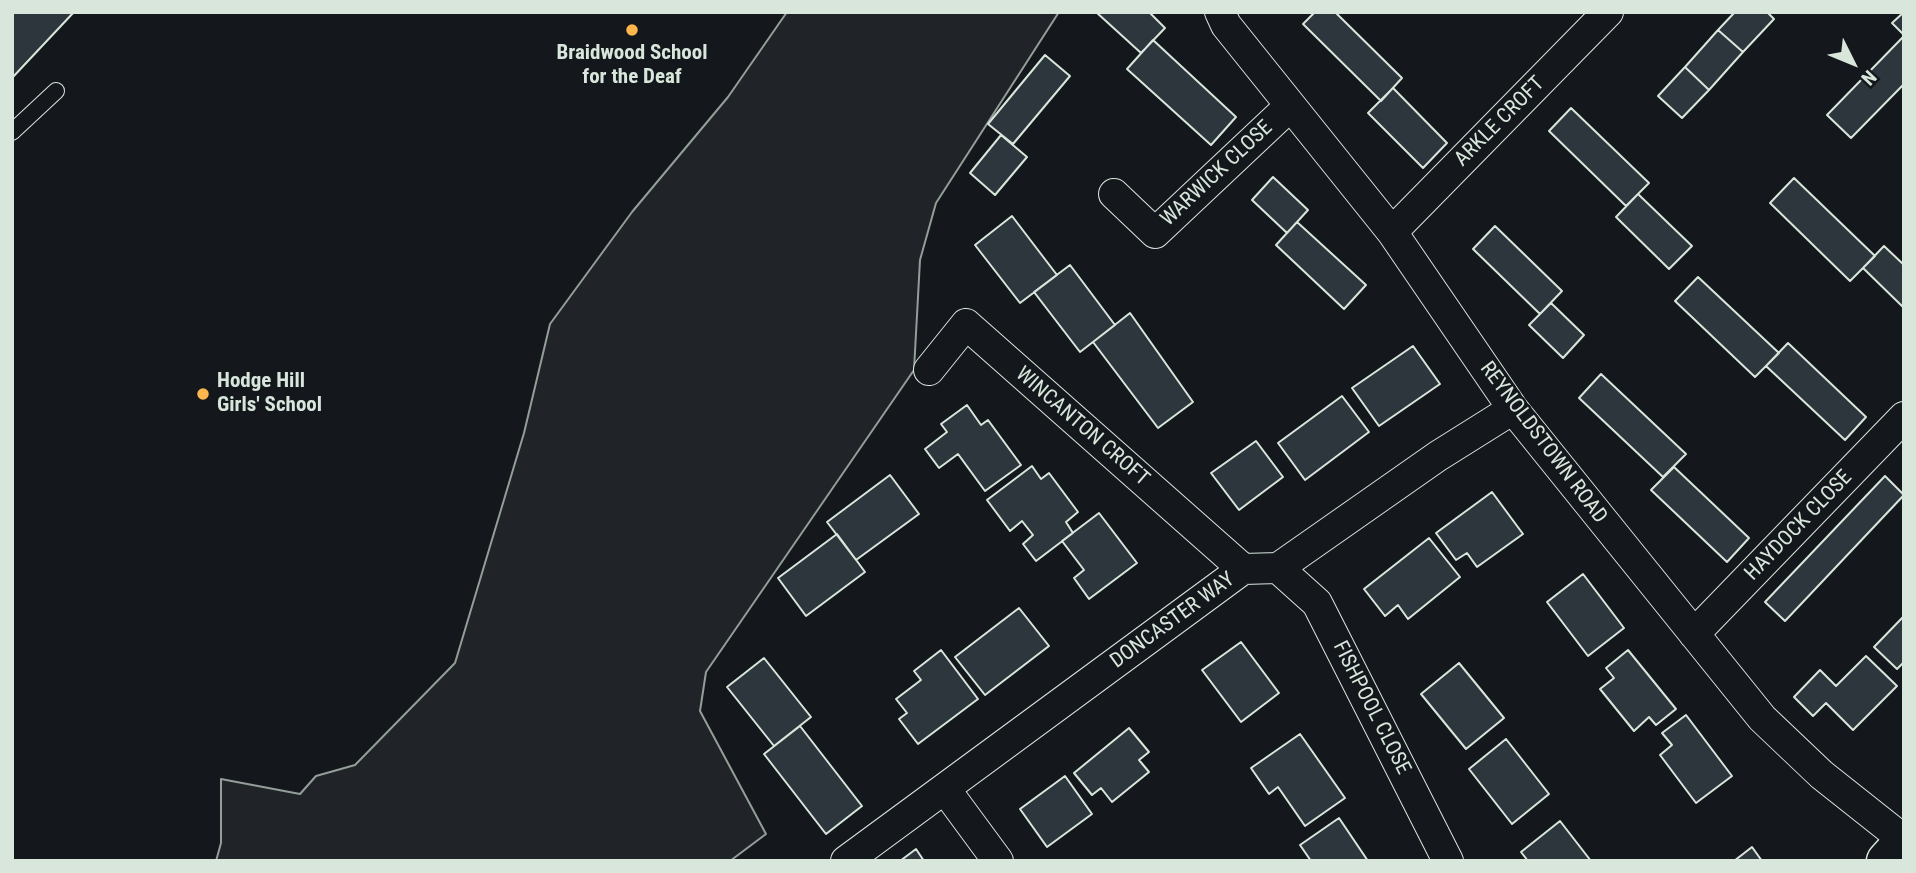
<!DOCTYPE html>
<html>
<head>
<meta charset="utf-8">
<style>
  body { margin:0 }
  #map { position:relative; width:1916px; height:873px; overflow:hidden; background:#14181c; font-family:"Roboto Condensed",sans-serif }
  canvas { display:block }
  .frame { position:absolute; inset:0; border:14px solid #d8e6dc; pointer-events:none }
  .north { position:absolute; left:1818px; top:28px; width:70px; height:70px; -webkit-text-stroke:5px #14181c; paint-order:stroke; rotate:133deg; font-size:19px; font-weight:700; line-height:28px; text-align:center; color:#d8e6dc }
  .north::after { content:''; display:block; margin:auto; width:24px; height:32px; background:#d8e6dc; clip-path:polygon(50% 0,100% 100%,50% 72%,0 100%) }
</style>
</head>
<body>
<div id="map">
<canvas width="1916" height="873"></canvas>
<div class="frame"></div>
<div class="north">N</div>
</div>
<script>
const g = document.querySelector('canvas').getContext('2d');
g.lineJoin = 'round';
function fillPath(path, color) {
  g.fillStyle = color;
  g.fill(path, 'evenodd');
}
function strokePath(path, color, width, dash) {
  g.strokeStyle = color;
  g.lineWidth = width;
  g.lineCap = dash ? 'butt' : 'round';
  g.setLineDash(dash || []);
  g.stroke(path);
}
function drawText(font, color, halo, rows, align = 'center') {
  g.font = font + ' "Roboto Condensed",sans-serif';
  g.lineWidth = 5;
  g.setLineDash([]);
  g.textBaseline = 'middle';
  g.strokeStyle = halo;
  g.fillStyle = color;
  for (const [text, x, y, turn = 0] of rows) {
    g.save();
    g.translate(x, y);
    g.rotate((+turn || 0) * Math.PI / 180);
    g.textAlign = isNaN(turn) ? turn : align;
    if (halo) g.strokeText(text, 0, 0);
    g.fillText(text, 0, 0);
    g.restore();
  }
}
const green = new Path2D(`
  M787 12H1059L936 203 920 260 914 370 706 672 700 711 766 834 730 861H216L221 843V779L300 794 316 776 355 765 455 663 524 433 550 324 632 212 728 97Z`);
const building = new Path2D(`
  M12 12H74L12 78Z
  M1096 12H1149L1165 28 1141 53Z
  M1315 12H1335L1402 78 1381 101 1303 24Z
  M1735 12H1767L1774 19 1743 52 1718 30Z
  M1904 12V35L1892 23Z
  M1718 30 1743 52 1709 90 1685 67Z
  M1904 36V84L1851 138 1827 115Z
  M1153 40 1236 117 1211 145 1127 69Z
  M1045 55 1070 76 1013 144 988 124Z
  M1685 67 1709 90 1682 118 1658 96Z
  M1393 88 1447 143 1423 168 1368 113Z
  M1571 108 1649 183 1626 206 1549 131Z
  M1001 135 1027 157 995 195 970 173Z
  M1273 177 1308 210 1287 233 1252 200Z
  M1794 178 1875 256 1850 281 1770 203Z
  M1638 194 1692 246 1669 269 1616 217Z
  M1012 216 1057 275 1020 303 975 245Z
  M1297 222 1366 285 1344 309 1276 245Z
  M1495 226 1562 291 1540 314 1473 249Z
  M1884 246 1904 265V308L1863 268Z
  M1070 265 1115 325 1080 352 1034 292Z
  M1698 277 1779 353 1755 377 1675 301Z
  M1551 303 1584 335 1563 358 1529 325Z
  M1130 313 1193 402 1158 428 1093 342Z
  M1788 343 1866 417 1845 440 1766 366Z
  M1413 346 1440 384 1379 426 1352 388Z
  M1601 374 1686 454 1663 477 1579 398Z
  M1342 396 1369 432 1305 480 1278 443Z
  M967 405 981 425 988 420 1021 465 985 491 958 454 939 468 925 449 947 432 941 424Z
  M1256 441 1283 477 1239 510 1211 473Z
  M1032 466 1041 479 1049 473 1078 512 1066 522 1073 533 1036 561 1023 544 1033 535 1022 521 1010 531 987 500Z
  M1674 467 1749 538 1727 562 1651 490Z
  M890 475 919 514 856 560 827 522Z
  M1885 476 1904 495 1785 621 1765 602Z
  M1492 492 1523 534 1477 567 1467 553 1456 560 1436 533Z
  M1099 513 1137 563 1089 599 1074 578 1084 570 1062 541Z
  M837 534 865 572 806 616 778 578Z
  M1429 538 1460 577 1408 619 1398 605 1385 616 1364 589Z
  M1583 574 1624 628 1588 656 1547 602Z
  M1019 608 1049 646 985 695 955 657Z
  M1904 616V662L1897 669 1874 647Z
  M1241 642 1279 693 1241 722 1202 670Z
  M941 650 978 699 918 744 899 719 907 713 896 699 921 680 914 671Z
  M1628 650 1676 709 1656 725 1649 717 1634 731 1600 689 1614 678 1606 668Z
  M1866 656 1897 686 1853 730 1826 703 1813 716 1794 697 1820 670 1836 686Z
  M764 658 811 717 774 746 727 687Z
  M1459 663 1504 718 1466 749 1421 694Z
  M1686 715 1732 776 1696 803 1660 755 1672 745 1662 733Z
  M800 726 862 806 826 834 764 754Z
  M1129 728 1149 752 1139 760 1149 772 1112 802 1101 788 1092 795 1074 773Z
  M1300 734 1345 798 1305 826 1278 787 1269 794 1251 768Z
  M1506 739 1549 794 1512 824 1469 769Z
  M1065 776 1092 814 1047 847 1020 809Z
  M1339 818 1368 861H1311L1300 845Z
  M1560 821 1591 861H1528L1521 852Z
  M1752 847 1762 861H1734Z
  M916 849 924 861H900Z`);
const lane = new Path2D(`
  M12 132 56 91`);
const street = new Path2D(`
  M1220 12 1226 25 1392 232 1513 409 1762 718 1822 775 1904 840
  M1114 194 1155 233 1290 106
  M1392 232 1608 12
  M929 370 966 324 1243 569
  M1278 568 1317 603 1448 861
  M1694 634 1904 417
  M945 789 998 861
  M846 861 1243 569 1278 568 1438 456 1513 409`);
const secondary = new Path2D(`
  M1886 861 1904 841`);
const markers = [
  [632,30,7,"#ffb74d"],
  [203,394,7,"#ffb74d"]
];
const poiNames = [
  ["Braidwood School",632,54],
  ["for the Deaf",632,78],
  ["Hodge Hill",217,382,"left"],
  ["Girls' School",217,406,"left"]
];
const streetNames = [
  ["ARKLE CROFT",1500,122,-45],
  ["WARWICK CLOSE",1217,174,-43],
  ["WINCANTON CROFT",1082,427,41],
  ["REYNOLDSTOWN ROAD",1543,443,53],
  ["HAYDOCK CLOSE",1799,526,-46],
  ["DONCASTER WAY",1173,621,-36],
  ["FISHPOOL CLOSE",1371,708,63]
];
fillPath(green, '#202428');
strokePath(green, '#939e99', 2);
fillPath(building, '#2c363c');
strokePath(building, '#d8e6dc', 2);
strokePath(lane, '#d8e6dc', 18);
strokePath(street, '#d8e6dc', 32);
strokePath(secondary, '#d8e6dc', 41);
strokePath(lane, '#14181c', 16);
strokePath(street, '#14181c', 30);
strokePath(secondary, '#14181c', 38);
for (const [x, y, r, color] of markers) {
  const dot = new Path2D();
  dot.arc(x, y, r, 0, 2 * Math.PI);
  g.fillStyle = color;
  g.fill(dot);
  strokePath(dot, '#14181c', 2.5);
}
drawText('bold 21px', '#d8e6dc', '#14181c', poiNames);
drawText('21px', '#d8e6dc', '#14181c', streetNames);
</script>
</body>
</html>
